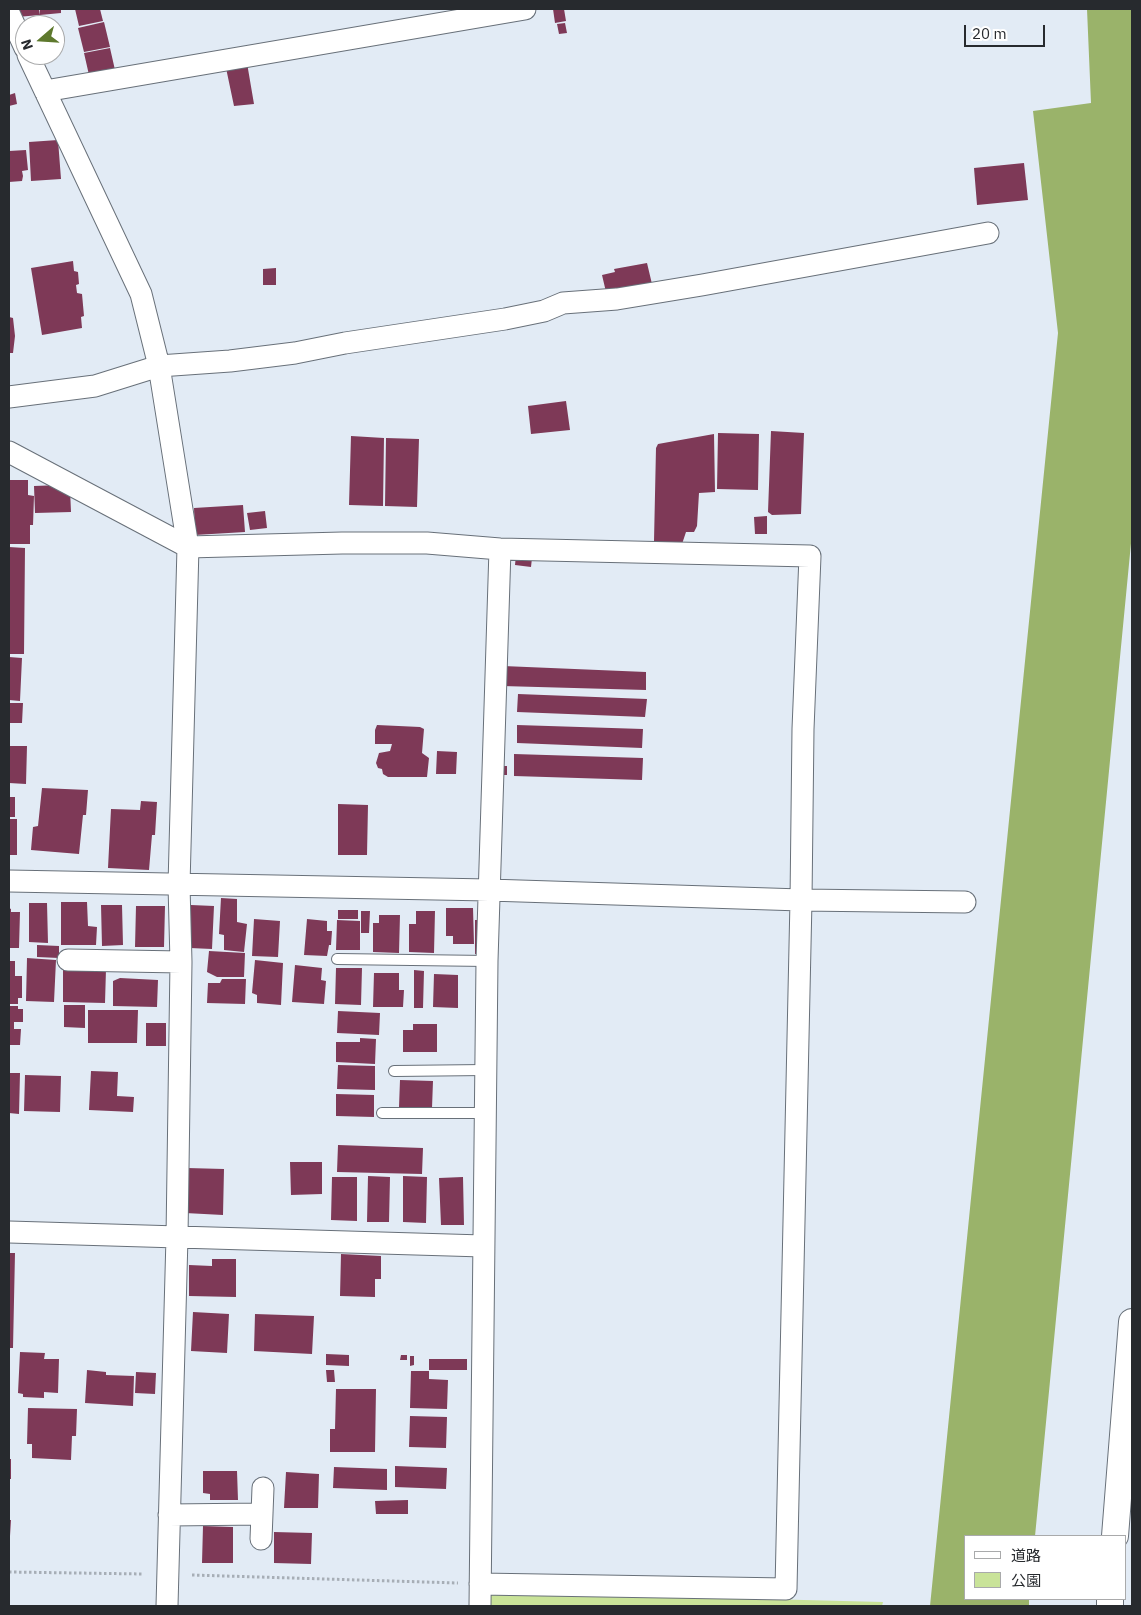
<!DOCTYPE html>
<html>
<head>
<meta charset="utf-8">
<style>
  body { margin:0 }
  #map { position:relative; width:1141px; height:1615px; overflow:hidden; background:#e2ebf5; font-family:"IBM Plex Sans","Noto Sans JP",sans-serif }
  canvas { display:block }
  .frame { position:absolute; inset:0; border:10px solid #272a2e; pointer-events:none }
  .legend { position:absolute; left:964px; top:1535px; width:162px; height:65px; box-sizing:border-box; background:#fff; border:1px solid #a9aaab; margin:0; padding:6px 9px; list-style:none; font-size:15px; color:#272a2e }
  .legend li { display:flex; align-items:center; gap:10px; height:25px }
  .legend b { width:25px; border:1px solid #a9aaab }
  .north { position:absolute; left:15px; top:15px; width:50px; height:50px; box-sizing:border-box; background:#fff; border:1px solid #a9aaab; border-radius:50%; rotate:251deg; font-size:14px; font-weight:700; line-height:20px; text-align:center; color:#272a2e }
  .north::after { content:''; display:block; margin:auto; width:18px; height:22px; background:#5e792d; clip-path:polygon(50% 0,100% 100%,50% 72%,0 100%) }
  .scale { position:absolute; left:964px; top:25px; width:81px; height:22px; box-sizing:border-box; border:2px solid #272a2e; border-top:0; padding-left:6px; font-size:15px; line-height:18px; white-space:nowrap; color:#272a2e; -webkit-text-stroke:4px #fff; paint-order:stroke }
</style>
</head>
<body>
<div id="map">
<canvas width="1141" height="1615"></canvas>
<div class="frame"></div>
<ul class="legend">
<li><b style="height:6px;background:#fff"></b>道路</li>
<li><b style="height:14px;background:#c9e399"></b>公園</li>
</ul>
<div class="north">N</div>
<div class="scale">20 m</div>
</div>
<script>
const g = document.querySelector('canvas').getContext('2d');
g.lineJoin = 'round';
function fillPath(path, color) {
  g.fillStyle = color;
  g.fill(path, 'evenodd');
}
function strokePath(path, color, width, dash) {
  g.strokeStyle = color;
  g.lineWidth = width;
  g.lineCap = dash ? 'butt' : 'round';
  g.setLineDash(dash || []);
  g.stroke(path);
}
const green = new Path2D(`
  M487 1592 883 1602 882 1606H486Z`);
const forest = new Path2D(`
  M1087 9H1132V533L1035 1536H965V1599H1029V1606H930L1058 333 1033 111 1091 103Z`);
const building = new Path2D(`
  M16 9H39L40 15 17 17Z
  M40 9H61V13L40 15Z
  M75 9H100L103 21 79 26Z
  M553 9H564L566 21 555 23Z
  M104 22 110 47 84 52 78 28Z
  M565 23 567 33 559 34 557 24Z
  M110 48 115 70 89 75 84 53Z
  M247 63 254 104 234 106 226 68Z
  M15 93 17 104 9 106V95Z
  M58 140 61 179 31 181 29 142Z
  M26 150 28 170 22 171 23 176 22 181 9 182V151Z
  M1024 163 1028 200 977 205 974 168Z
  M73 261 74 271 78 272 79 284 76 285 77 293 82 294 84 316 81 317 82 328 42 335 31 268Z
  M647 263 652 284 606 292 602 275 615 272 614 269Z
  M276 268V285H263V269Z
  M9 317 13 318 15 336 13 353H9Z
  M566 401 570 430 531 434 528 406Z
  M771 431 804 433 801 514 772 515 768 512Z
  M718 433 759 434 758 490 717 489Z
  M714 434 715 492 699 493 697 526 694 532H686L682 544H659L654 541 656 448 658 444Z
  M351 436 384 438 383 506 349 505Z
  M386 438 419 439 417 507 385 506Z
  M9 480H28V495L34 496 33 525H30V544H9Z
  M61 485 70 489 71 512 35 513 34 486Z
  M243 505 245 532 195 535 194 508Z
  M265 511 267 528 250 530 247 513Z
  M767 516V534H755L754 517Z
  M9 547 25 548 24 654H9Z
  M516 555 532 558 531 567 515 565Z
  M9 657 22 658 20 701 9 700Z
  M503 666 646 672V690L502 686Z
  M518 694 647 699 645 717 517 712Z
  M9 703H23L22 723H9Z
  M377 725 420 727 424 729 422 753 429 758 427 777H388L383 774 382 769 378 768 376 763 379 753 390 751 392 744H375V730Z
  M517 725 643 729 642 748 517 743Z
  M9 746H27L26 784 9 783Z
  M437 751 457 752 456 774H436Z
  M514 754 643 758 642 780 514 776Z
  M500 766H507V775H500Z
  M42 788 88 790 86 815H83L79 854 31 850 33 827 38 826Z
  M9 797H15V817H9Z
  M141 801 157 802 155 835H152L149 870 108 868 111 809 140 810Z
  M338 804 368 805 367 855H338Z
  M9 819H17V855H9Z
  M221 898 237 899V922L247 924 244 952 224 950V935L219 934Z
  M61 902H87L88 926 97 927 96 945H61Z
  M29 903H47L48 943 29 942Z
  M101 905H122L123 945 102 946Z
  M191 905 214 906 212 949 190 948Z
  M136 906H165L164 947H135Z
  M9 908 11 909V912H20L19 948H9Z
  M446 908H473L474 944H453V936H446Z
  M338 910H358V919H338Z
  M361 911H370L369 933H361Z
  M416 911H435L434 953 409 952V924H416Z
  M379 915H400L399 953 373 952V923H379Z
  M254 919 280 921 278 957 252 956Z
  M307 919 327 921V931H332L331 945H329L327 956 304 955Z
  M337 920 360 921V950H336Z
  M475 920H481L480 954H475Z
  M37 945 59 946V958L37 957Z
  M209 951 245 953 244 977H217L207 972Z
  M27 958 56 960 54 1002 26 1001Z
  M255 960 283 963 281 1005 257 1003V995L252 993Z
  M9 961H15V976H22V998H18V1004H9Z
  M295 965 322 968 321 980 326 981 324 1004 292 1002Z
  M336 968H362L361 1005 335 1004Z
  M63 969H106L105 1003 63 1002Z
  M414 970 424 971 423 1008H414Z
  M374 973H399V990H404L403 1007H373Z
  M434 974 458 975V1008L433 1007Z
  M120 978 158 980 157 1007 113 1006V981Z
  M222 979H246L245 1004 207 1003 208 983H220Z
  M64 1005H85V1028L64 1027Z
  M9 1006H18V1009H23V1022H14V1029H21L20 1045H9Z
  M88 1010H138L137 1043H88Z
  M338 1011 380 1013 379 1035 337 1033Z
  M146 1023H166V1046H146Z
  M413 1024H437V1052H403V1030H413Z
  M360 1038 376 1039 375 1064 336 1062V1042H360Z
  M338 1065 375 1066V1090L337 1089Z
  M91 1071 118 1072 117 1096 134 1097 133 1112 89 1110Z
  M9 1073H20L19 1114 9 1113Z
  M25 1075 61 1076 60 1112 24 1111Z
  M400 1080 433 1081 432 1108 399 1107Z
  M336 1094 374 1095V1117L336 1116Z
  M338 1145 423 1148 422 1174 337 1172Z
  M290 1162H322V1194L291 1195Z
  M187 1168 224 1169 223 1215 185 1213Z
  M368 1176 390 1177 389 1222H367Z
  M403 1176 427 1177 426 1223 403 1222Z
  M332 1177H357V1221L331 1220Z
  M463 1177 464 1225H441L439 1178Z
  M9 1253H15L13 1348H9Z
  M341 1254 381 1256V1279H375V1297L340 1296Z
  M212 1259H236V1297L189 1296V1265L212 1266Z
  M193 1312 229 1314 227 1353 191 1351Z
  M255 1314 314 1316 312 1354 254 1351Z
  M20 1352 45 1353 44 1359H59L58 1393 44 1392V1398L23 1397V1394L18 1393Z
  M326 1354 349 1355V1366L326 1365Z
  M401 1355H407V1360H400Z
  M410 1356H414V1365L410 1366Z
  M429 1359H467V1370H429Z
  M87 1370 106 1372V1375L134 1376 133 1406 85 1403Z
  M326 1370H334L335 1382H327Z
  M411 1371H429V1379L448 1380 447 1409 410 1408Z
  M136 1372 156 1373 155 1394 135 1393Z
  M336 1389H376L375 1452H330V1429H335Z
  M28 1408 77 1409 76 1436H72L71 1460 32 1458V1444H27Z
  M410 1416 447 1417 446 1448 409 1447Z
  M9 1459H11V1479H9Z
  M395 1466 447 1468 446 1489 395 1487Z
  M334 1467 387 1469V1490L333 1488Z
  M203 1471H237L238 1500H210V1494L203 1493Z
  M286 1472 319 1474 318 1508H284Z
  M408 1500V1514H376L375 1501Z
  M9 1520H11L10 1536H9Z
  M203 1526 233 1527V1563H202Z
  M274 1532 312 1533 311 1564 274 1563Z`);
const path = new Path2D(`
  M9 1572 143 1574
  M192 1575 458 1583`);
const service = new Path2D(`
  M337 959 487 961
  M394 1071 485 1070
  M382 1113H485`);
const minor = new Path2D(`
  M9 13 25 48
  M28 55 141 294 159 366 188 547 179 885 181 962 177 1237 167 1606
  M45 91 525 9
  M9 397 95 386 159 366 230 361 295 353 345 343 505 319 544 311 563 303 617 299 702 285 988 233
  M9 452 188 547 342 543H427L500 549 810 556 803 729 801 900 786 1589 480 1584
  M9 881 489 890 801 900 965 902
  M68 960 181 962
  M9 1232 483 1246
  M169 1515 262 1514
  M261 1539 263 1488
  M480 1606 487 961 500 549`);
const tertiary = new Path2D(`
  M1115 1536 1132 1322
  M1110 1606V1599`);
fillPath(green, '#c9e399');
fillPath(forest, '#9ab36a');
fillPath(building, '#7e3957');
strokePath(service, '#687079', 12);
strokePath(minor, '#687079', 23);
strokePath(tertiary, '#687079', 28);
strokePath(path, '#a7aeb6', 3, [2.5, 2.5]);
strokePath(service, '#fff', 10);
strokePath(minor, '#fff', 21);
strokePath(tertiary, '#fff', 26);
</script>
</body>
</html>
